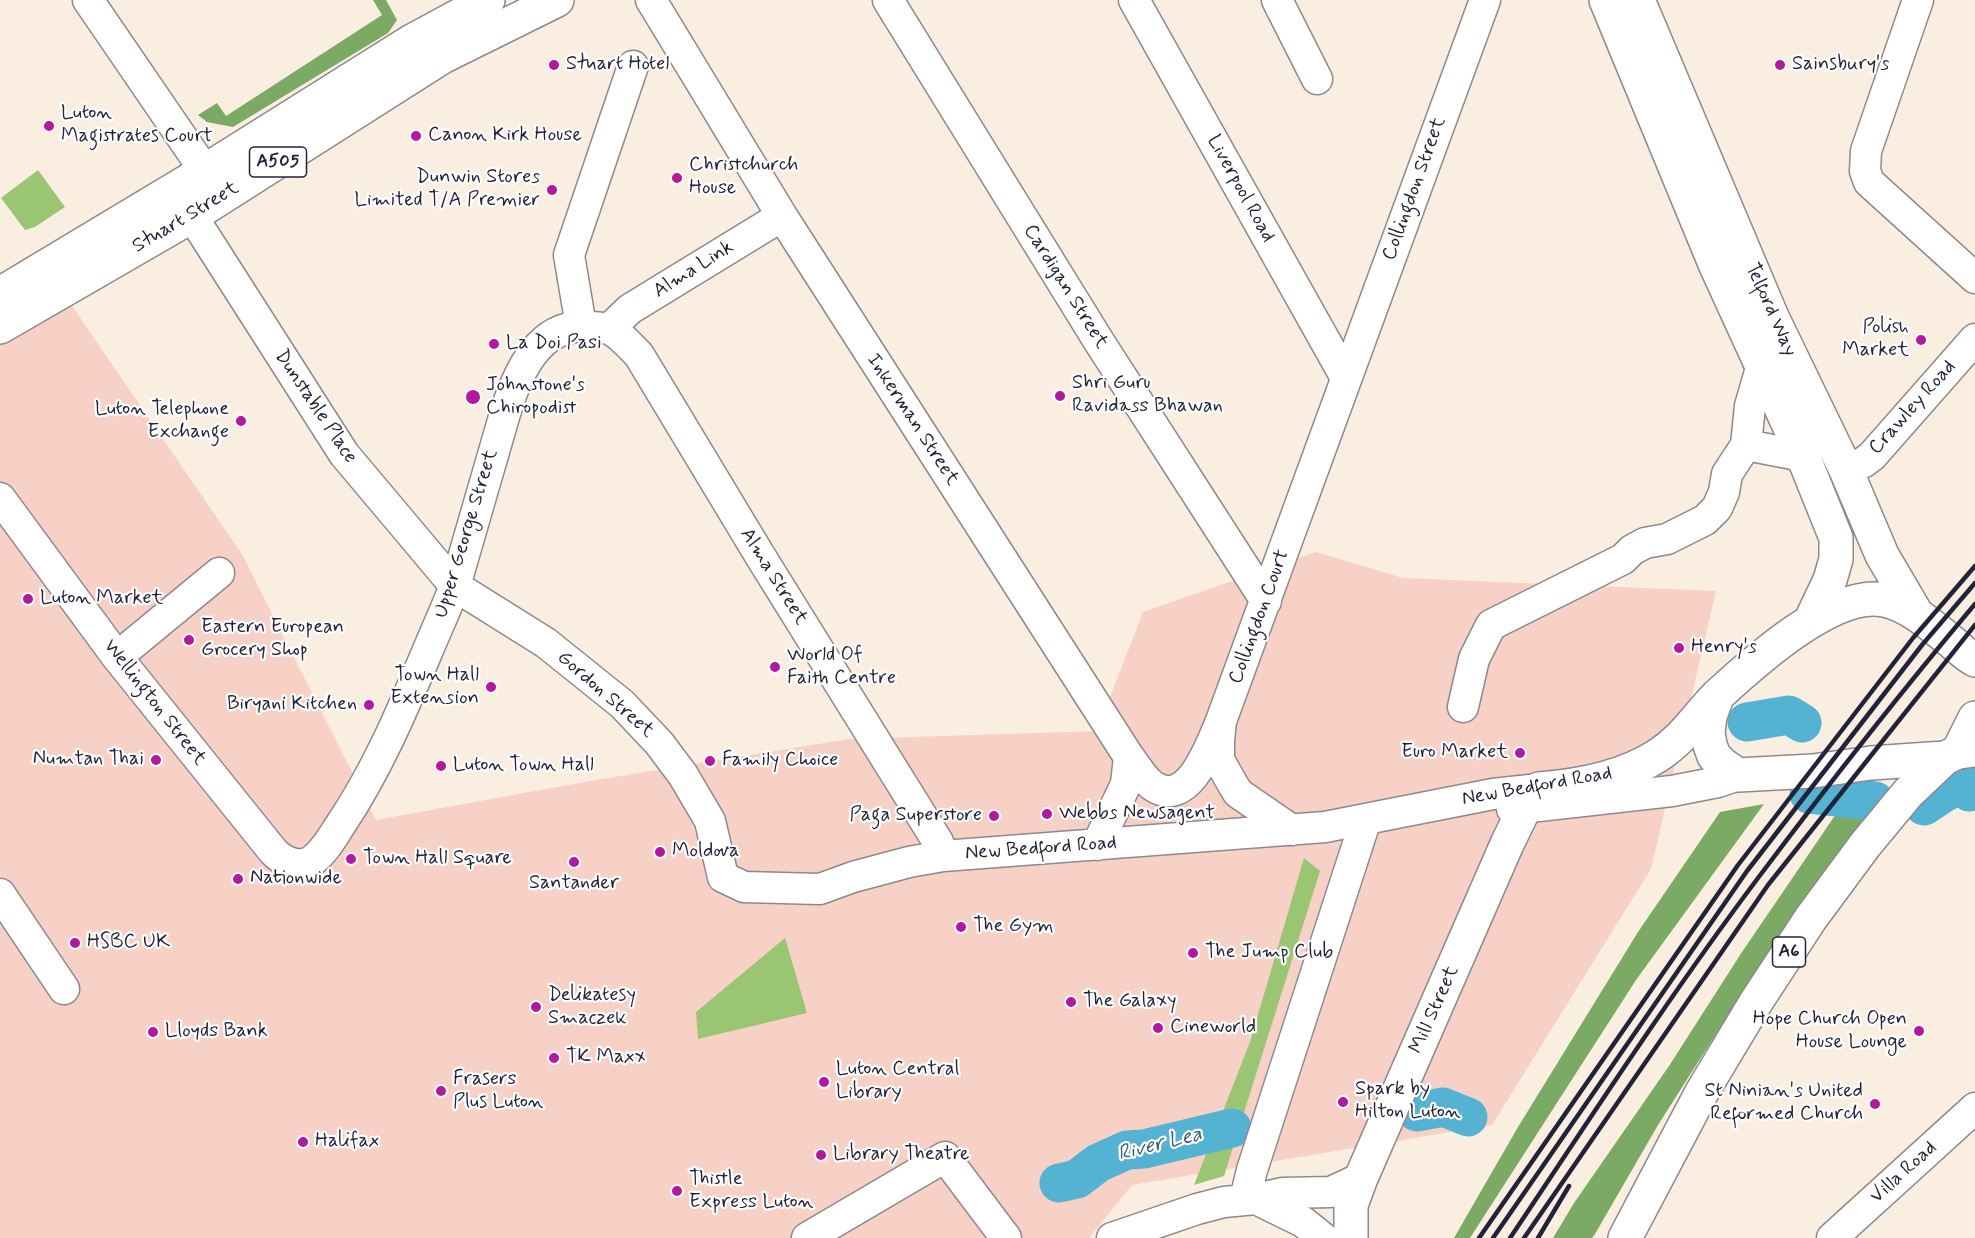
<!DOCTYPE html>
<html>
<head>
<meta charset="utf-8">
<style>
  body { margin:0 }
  canvas { display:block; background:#faeee0 }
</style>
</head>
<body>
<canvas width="1975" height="1238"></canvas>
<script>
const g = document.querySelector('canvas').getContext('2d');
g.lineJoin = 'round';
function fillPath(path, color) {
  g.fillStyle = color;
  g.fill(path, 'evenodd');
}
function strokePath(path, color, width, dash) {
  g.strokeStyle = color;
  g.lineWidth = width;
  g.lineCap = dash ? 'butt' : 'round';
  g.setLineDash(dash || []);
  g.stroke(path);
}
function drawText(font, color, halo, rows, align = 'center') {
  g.font = font + ' Mynerve,sans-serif';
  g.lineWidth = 4.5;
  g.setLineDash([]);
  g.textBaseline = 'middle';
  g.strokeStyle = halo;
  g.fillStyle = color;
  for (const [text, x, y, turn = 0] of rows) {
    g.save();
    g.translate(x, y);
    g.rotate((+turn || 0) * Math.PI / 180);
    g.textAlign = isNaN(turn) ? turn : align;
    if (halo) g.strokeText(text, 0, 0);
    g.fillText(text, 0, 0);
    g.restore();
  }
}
const built = new Path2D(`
  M55 281 243 556 376 820 590 781 849 739 1097 731 1143 612 1316 552 1403 578 1716 591 1651 869 1492 1125 1132 1185 1089 1238H0V312Z`);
const green = new Path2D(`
  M38 170 65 207 35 227 25 230 1 198Z
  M1304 858 1320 871 1224 1176 1194 1185 1250 1042Z
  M785 938 807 1013 698 1039 696 1012Z`);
const forest = new Path2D(`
  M373 0H386L397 20 388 33 233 127 207 122 198 115 217 103 226 116 382 15Z
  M1893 789 1867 818 1744 990 1658 1125 1595 1234 1592 1238H1553L1574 1203 1669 1066 1742 952 1851 792Z
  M1764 804 1636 980 1470 1238H1454L1518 1127 1638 932 1720 812Z`);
const river = new Path2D(`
  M1747 722 1789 715 1802 723
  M1809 794 1875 801
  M1924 806 1945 792 1968 782 1969 792 1975 791
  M1417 1112 1443 1107 1468 1117
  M1059 1183 1077 1179 1098 1163 1127 1150 1144 1149 1232 1128`);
const minor = new Path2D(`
  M88 0 205 171
  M651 0 782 216 1129 757C1136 766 1144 780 1153 786 1189 810 1211 744 1221 721
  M888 0 1098 340 1266 601
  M1134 0 1346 378
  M1277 0 1317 79
  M1918 0 1866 151 1865 171 1869 182 1975 278
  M192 216 344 454 455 586 546 643 622 704 659 743 683 775 710 821 723 877 744 887 820 889 853 877 909 862 943 856 1325 827 1493 794 1539 789
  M581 326 569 255 633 66
  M609 329 630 309 782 216
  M1746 445 1803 456
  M1846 470 1864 462 1872 456 1975 339
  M0 498 117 657 273 851C282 861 300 870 313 860 325 851 333 836 341 824 384 760 412 686 443 615L455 586 506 410C518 372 540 322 588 327 595 327 605 327 611 330 622 336 630 346 639 355L759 554 938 842 943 856
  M117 657 219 573
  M1463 707 1474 659 1491 625 1623 559 1632 550 1645 543 1667 539 1705 520 1717 508 1724 492 1727 474 1746 445 1750 406 1761 368
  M1512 809 1672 791 1718 782 1738 775
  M1292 830 1238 793 1232 783 1219 760V740L1221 721 1485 0
  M1097 845 1126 784 1129 757
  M0 894 64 989
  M1245 1199 1252 1170 1366 819
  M1256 1199 1282 1193 1331 1192 1361 1178
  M807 1238 945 1157 1006 1238
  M1112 1238 1197 1209 1224 1202 1256 1199 1303 1222 1323 1238
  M1832 1238 1975 1108`);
const highway = new Path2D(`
  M1606 0 1716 266 1803 456 1836 538V559L1830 580 1811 620
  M1638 0 1772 317 1846 470 1882 555 1916 613
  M0 294 205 171 412 41 488 0
  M0 327 192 216 442 57 557 0
  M1717 697 1710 716 1708 732 1710 745 1714 756 1722 764 1738 775 1813 771 1871 763 1945 758 1958 752 1975 750
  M1958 752 1975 718
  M1351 1238V1205L1361 1178 1507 844 1525 807 1539 789C1579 786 1624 777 1657 756 1685 738 1696 717 1718 695 1754 662 1833 590 1884 600 1911 606 1932 626 1953 643 1960 649 1967 656 1975 660
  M1625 1238 1702 1092 1756 1002 1811 918 1865 845 1908 793 1945 758`);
const rail = new Path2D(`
  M1479 1238 1738 865 1913 638 1975 566
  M1493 1238 1747 871 1922 645 1975 583
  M1510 1238C1591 1117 1670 995 1758 878 1828 785 1900 693 1975 604
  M1524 1238 1768 885 1975 625
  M1538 1238 1569 1186`);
const markers = [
  [554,65,6,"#b5179e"],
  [1780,65,6,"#b5179e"],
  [49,126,6,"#b5179e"],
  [416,136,6,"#b5179e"],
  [677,178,6,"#b5179e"],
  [552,190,6,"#b5179e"],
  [1921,340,6,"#b5179e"],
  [494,344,6,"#b5179e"],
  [1060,396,6,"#b5179e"],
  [473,397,8,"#b5179e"],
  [241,421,6,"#b5179e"],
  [28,599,6,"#b5179e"],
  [189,640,6,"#b5179e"],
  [1679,648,6,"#b5179e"],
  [775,667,6,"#b5179e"],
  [491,687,6,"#b5179e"],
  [369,705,6,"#b5179e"],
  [1520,753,6,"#b5179e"],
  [156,760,6,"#b5179e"],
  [710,761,6,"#b5179e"],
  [441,766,6,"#b5179e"],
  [1047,814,6,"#b5179e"],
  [994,816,6,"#b5179e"],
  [660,852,6,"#b5179e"],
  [351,859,6,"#b5179e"],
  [574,862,6,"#b5179e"],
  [238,879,6,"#b5179e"],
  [961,927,6,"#b5179e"],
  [75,943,6,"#b5179e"],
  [1193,953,6,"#b5179e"],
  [1071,1002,6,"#b5179e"],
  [536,1007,6,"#b5179e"],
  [1158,1028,6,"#b5179e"],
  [1919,1031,6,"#b5179e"],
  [153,1032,6,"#b5179e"],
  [554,1058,6,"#b5179e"],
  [824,1082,6,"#b5179e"],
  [441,1091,6,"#b5179e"],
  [1343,1102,6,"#b5179e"],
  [1875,1104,6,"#b5179e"],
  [303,1142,6,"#b5179e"],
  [821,1155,6,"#b5179e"],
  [677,1191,6,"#b5179e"]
];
const shields = [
  [278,162,57],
  [1789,952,33]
];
const shieldNames = [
  ["A505",278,162],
  ["A6",1789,952]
];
const poiNames = [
  ["Stuart Hotel",566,65],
  ["Sainsbury's",1792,65],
  ["Luton",61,114],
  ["Magistrates Court",61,137],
  ["Canon Kirk House",428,136],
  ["Christchurch",689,166],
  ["House",689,189],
  ["Dunwin Stores",540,178,"right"],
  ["Limited T/A Premier",540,201,"right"],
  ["Polish",1909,328,"right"],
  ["Market",1909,351,"right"],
  ["La Doi Pasi",506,344],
  ["Shri Guru",1072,384],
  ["Ravidass Bhawan",1072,407],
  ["Johnstone's",486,386],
  ["Chiropodist",486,409],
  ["Luton Telephone",229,410,"right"],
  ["Exchange",229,433,"right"],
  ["Luton Market",40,599],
  ["Eastern European",201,628],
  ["Grocery Shop",201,651],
  ["Henry's",1691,648],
  ["World Of",787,656],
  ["Faith Centre",787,679],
  ["Town Hall",479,676,"right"],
  ["Extension",479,699,"right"],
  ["Biryani Kitchen",357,705,"right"],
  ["Euro Market",1508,753,"right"],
  ["Numtan Thai",144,760,"right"],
  ["Family Choice",722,761],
  ["Luton Town Hall",453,766],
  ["Webbs Newsagent",1059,814],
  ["Paga Superstore",982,816,"right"],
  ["Moldova",672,852],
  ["Town Hall Square",363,859],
  ["Nationwide",250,879],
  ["Santander",574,884,"center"],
  ["The Gym",973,927],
  ["HSBC UK",87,943],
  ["The Jump Club",1205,953],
  ["Delikatesy",548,996],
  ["Smaczek",548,1019],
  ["The Galaxy",1083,1002],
  ["Hope Church Open",1907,1020,"right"],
  ["House Lounge",1907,1043,"right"],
  ["Cineworld",1170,1028],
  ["Lloyds Bank",165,1032],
  ["TK Maxx",566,1058],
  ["Luton Central",836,1070],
  ["Library",836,1093],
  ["Frasers",453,1080],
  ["Plus Luton",453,1103],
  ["Spark by",1355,1090],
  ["Hilton Luton",1355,1113],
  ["St Ninian's United",1863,1092,"right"],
  ["Reformed Church",1863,1115,"right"],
  ["Halifax",315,1142],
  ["Library Theatre",833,1155],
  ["Thistle",689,1180],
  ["Express Luton",689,1203]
];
const streetNames = [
  ["Liverpool Road",1240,189,61],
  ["Collingdon Street",1415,189,-70],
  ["Stuart Street",186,218,-31],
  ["Alma Link",694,270,-32],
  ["Cardigan Street",1065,287,58],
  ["Telford Way",1770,310,66],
  ["Dunstable Place",315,407,56],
  ["Crawley Road",1913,408,-48],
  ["Inkerman Street",912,420,57],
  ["Upper George Street",467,534,-73],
  ["Alma Street",773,577,58],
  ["Collingdon Court",1260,617,-70],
  ["Gordon Street",605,695,41],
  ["Wellington Street",154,703,52],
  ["New Bedford Road",1537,787,-10],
  ["New Bedford Road",1041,849,-4],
  ["Mill Street",1435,1010,-66],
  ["Villa Road",1904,1173,-42]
];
const waterNames = [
  ["River Lea",1160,1145,-14]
];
fillPath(built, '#f7d1c6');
fillPath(green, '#9ac572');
fillPath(forest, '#7baa64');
strokePath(river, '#54b2d2', 39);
strokePath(minor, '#8e888e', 33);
strokePath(highway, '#8e888e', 36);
strokePath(minor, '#fff', 30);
strokePath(highway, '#fff', 33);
strokePath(rail, '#22223b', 4.5);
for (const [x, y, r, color] of markers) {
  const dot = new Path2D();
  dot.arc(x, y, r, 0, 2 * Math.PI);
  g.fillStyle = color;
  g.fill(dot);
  strokePath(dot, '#fff', 2);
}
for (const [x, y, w] of shields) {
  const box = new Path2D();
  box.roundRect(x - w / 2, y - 15, w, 30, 4.5);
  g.fillStyle = '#fff';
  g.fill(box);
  strokePath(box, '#22223b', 1.5);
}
drawText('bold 18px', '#22223b', null, shieldNames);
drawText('20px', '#22223b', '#fff', poiNames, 'left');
drawText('20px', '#22223b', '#fff', streetNames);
drawText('italic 21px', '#365c77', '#fff', waterNames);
</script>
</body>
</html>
